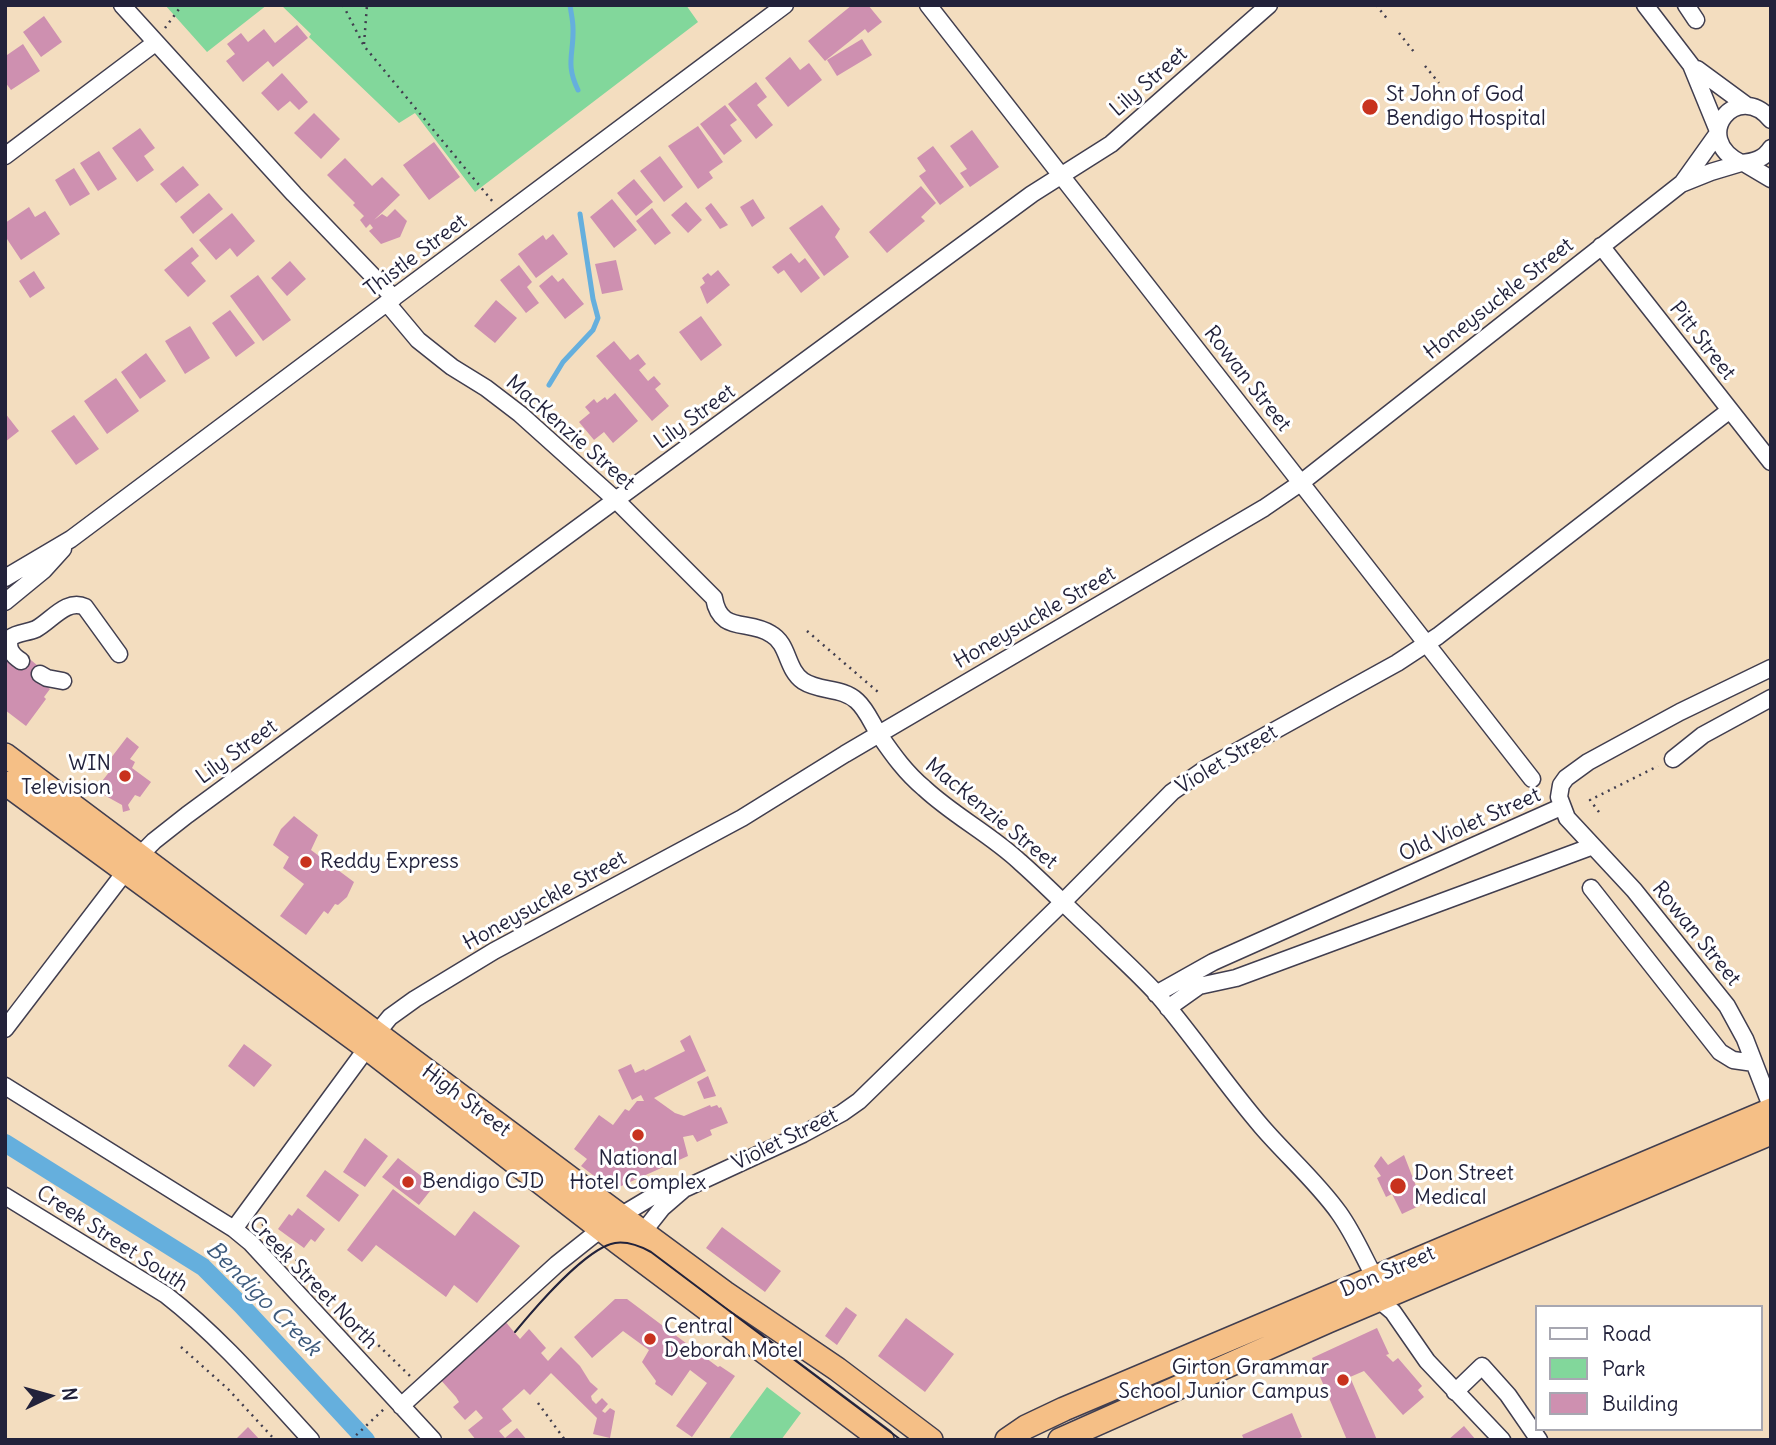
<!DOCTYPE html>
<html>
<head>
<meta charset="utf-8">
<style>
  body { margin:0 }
  #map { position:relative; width:1776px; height:1445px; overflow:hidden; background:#f3ddbf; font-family:Delius,sans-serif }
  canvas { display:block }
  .frame { position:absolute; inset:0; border:7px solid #22223b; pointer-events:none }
  .legend { position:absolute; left:1535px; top:1305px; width:228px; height:126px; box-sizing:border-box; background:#fff; border:2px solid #a7a7b1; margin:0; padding:9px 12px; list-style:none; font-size:21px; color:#22223b }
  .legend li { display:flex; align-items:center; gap:14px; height:35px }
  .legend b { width:35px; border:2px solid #a7a7b1 }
  .north { position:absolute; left:14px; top:1361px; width:70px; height:70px; -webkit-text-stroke:5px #fff; paint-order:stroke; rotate:85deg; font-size:19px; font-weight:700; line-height:28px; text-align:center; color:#22223b }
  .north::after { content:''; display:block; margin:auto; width:24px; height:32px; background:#22223b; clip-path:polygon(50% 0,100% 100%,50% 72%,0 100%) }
</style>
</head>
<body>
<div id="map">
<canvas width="1776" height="1445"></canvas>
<div class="frame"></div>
<ul class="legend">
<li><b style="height:9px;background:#fff"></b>Road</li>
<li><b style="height:19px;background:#82d79b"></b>Park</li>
<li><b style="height:19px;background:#ce90b0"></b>Building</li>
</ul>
<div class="north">N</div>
</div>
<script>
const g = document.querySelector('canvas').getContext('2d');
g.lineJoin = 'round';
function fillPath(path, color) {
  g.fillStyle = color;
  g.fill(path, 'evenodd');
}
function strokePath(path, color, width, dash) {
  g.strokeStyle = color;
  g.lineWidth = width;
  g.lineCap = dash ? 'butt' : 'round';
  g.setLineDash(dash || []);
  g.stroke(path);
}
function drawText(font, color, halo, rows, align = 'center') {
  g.font = font + ' Delius,sans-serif';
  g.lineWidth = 6;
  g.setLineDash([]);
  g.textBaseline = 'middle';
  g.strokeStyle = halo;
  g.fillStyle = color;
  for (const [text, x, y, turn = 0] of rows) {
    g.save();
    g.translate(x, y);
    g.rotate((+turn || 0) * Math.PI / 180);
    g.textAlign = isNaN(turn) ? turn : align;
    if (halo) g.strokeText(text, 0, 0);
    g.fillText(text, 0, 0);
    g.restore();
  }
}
const green = new Path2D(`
  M165 5H267L207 52Z
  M281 5H686L698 22 475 192 415 113 399 123 309 37 311 34Z
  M767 1387 801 1413 781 1440H728Z`);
const stream = new Path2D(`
  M570 5C571 13 573 21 573 28 574 54 565 63 578 90
  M549 385 563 362 593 330 598 318 593 299 580 214`);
const canal = new Path2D(`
  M5 1143 203 1267 242 1306 366 1440`);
const building = new Path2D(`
  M852 5H868L882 22 868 33 865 29 825 61 808 41Z
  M44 16 62 42 41 57 23 32Z
  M297 25 308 38 273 67 268 61 243 82 226 61 235 54 227 44 241 33 248 42 264 29 275 43Z
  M862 39 872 55 837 76 827 60Z
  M23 44 40 71 11 90 5 82V52L7 55Z
  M790 57 800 70 809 63 822 80 788 107 765 78Z
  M282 73 308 102 299 110 290 101 278 111 261 93Z
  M756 82 767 97 757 105 773 125 756 139 728 104Z
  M725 105 737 120 730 125 742 141 724 155 700 124Z
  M314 113 340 139 321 159 294 133Z
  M698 126 723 162 709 172 713 178 698 189 668 146Z
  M140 128 155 148 144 156 154 170 137 182 112 148Z
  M972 130 999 167 970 187 960 173 967 169 950 146Z
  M434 142 460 177 429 200 403 165Z
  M933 146 964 187 940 205 919 176 926 171 917 158Z
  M99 151 117 179 98 191 80 163Z
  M660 156 683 187 664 202 640 171Z
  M345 158 372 186 382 177 400 195 374 220 382 214 387 217 395 209 407 221 400 237 381 244 369 231 373 228 370 224 366 228 360 220 364 216 353 205 355 203 327 175Z
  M183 166 199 185 176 203 160 184Z
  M74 168 90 194 70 206 55 180Z
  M634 179 653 202 636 216 617 193Z
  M921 186 936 203 921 217 925 221 887 253 869 232Z
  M209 193 223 209 193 234 180 217Z
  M612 199 637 230 614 248 590 217Z
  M753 199 765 218 752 227 740 207Z
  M686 202 702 220 688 233 671 215Z
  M711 203 728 225 720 229 705 208Z
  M822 205 840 229 835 237 849 257 824 276 789 228Z
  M29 207 35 217 45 211 60 234 21 260 5 236V223Z
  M652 208 671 233 655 245 636 221Z
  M232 213 255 241 237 257 230 248 216 260 199 240Z
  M553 234 568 254 536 278 518 254 543 235 546 240Z
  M192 247 199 256 191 263 206 281 188 297 164 270Z
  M791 253 799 263 805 258 820 278 801 293 784 270 778 274 772 267Z
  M616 260 623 290 602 294 595 264Z
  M290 261 306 279 287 296 271 278Z
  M519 265 532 282 527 287 539 303 526 313 500 280Z
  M718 270 730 285 707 304 700 287 705 283 702 278 708 273 711 276Z
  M34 271 45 288 30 298 19 281Z
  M258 275 291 320 263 341 230 296Z
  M552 275 558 282 563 278 584 304 565 319 539 286Z
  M496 300 517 318 495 343 474 326Z
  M230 310 255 343 236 357 212 323Z
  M701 316 722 345 701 361 679 332Z
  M190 326 210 358 185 374 165 341Z
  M614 341 630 360 638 354 646 364 639 370 648 381 654 376 661 384 655 389 669 406 652 421 596 356Z
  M146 353 166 381 140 399 121 372Z
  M116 378 139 411 107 434 84 401Z
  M615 393 638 421 613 443 604 432 594 440 579 422 590 413 585 407 594 399 597 403 605 397 607 400Z
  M5 413 19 431 5 442Z
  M74 415 99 449 76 465 51 431Z
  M5 654 26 656 43 670 37 678 50 689 44 697 46 699 26 726 5 710Z
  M127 737 139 747 130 759 135 762 132 768 151 782 140 797 135 795 128 805 130 810 123 812 122 805 95 790 110 771 104 767Z
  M294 816 318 835 311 850 354 882 347 897 338 905 335 904 328 914 324 911 306 935 280 916 304 884 283 868 289 857 273 845 281 829Z
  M690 1035 706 1071 654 1098 675 1113 684 1116 710 1105 711 1107 717 1105 719 1108 721 1107 728 1123 710 1130 712 1135 697 1142 693 1135 683 1137 688 1156 619 1187 606 1185 581 1166 587 1159 574 1149 599 1115 613 1125 625 1109 629 1111 637 1101H644L641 1095 632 1100 618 1070 631 1064 635 1073 644 1069 645 1071 685 1051 680 1041Z
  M244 1044 272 1065 254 1087 228 1066Z
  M708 1076 716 1096 704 1099 697 1082Z
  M365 1138 388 1156 365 1187 343 1172Z
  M1404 1155 1423 1204 1402 1214 1392 1194 1386 1197 1377 1178 1381 1176 1374 1166 1381 1156 1388 1165Z
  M398 1158 434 1186 419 1205 382 1177Z
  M325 1170 359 1195 339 1222 306 1196Z
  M393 1189 455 1236 474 1211 520 1246 477 1303 454 1285 446 1297 376 1245 362 1262 347 1250Z
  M298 1208 325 1229 315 1242 311 1239 304 1248 278 1229 289 1214 292 1216Z
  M722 1227 781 1271 765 1292 706 1248Z
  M615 1299H627L718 1367 720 1366 735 1376 692 1437 676 1426 707 1383 690 1370 672 1396 655 1384 656 1381 642 1362 649 1350 623 1331 592 1358 574 1337Z
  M846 1307 857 1315 837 1345 825 1336Z
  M906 1318 954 1354 925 1392 878 1356Z
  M504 1320 520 1339 529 1329 546 1348 541 1353 548 1361 561 1347 580 1366 590 1382 598 1389 591 1396 592 1400 596 1404 602 1398 608 1404 602 1411 605 1413 610 1408 615 1411 610 1438 593 1434 597 1418 551 1373 530 1395 524 1389 502 1409 512 1421 499 1431 505 1438 517 1428 527 1440H476L468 1430 483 1418 476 1410 465 1420 453 1407 459 1402 456 1397 439 1378Z
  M1377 1328 1389 1354 1386 1355 1393 1362 1398 1358 1422 1386 1418 1390 1424 1397 1403 1415 1364 1371 1350 1377 1377 1440H1347L1312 1358Z
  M1292 1413 1302 1437 1295 1440H1244L1242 1435Z
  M1464 1426 1476 1440H1448Z
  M248 1427 260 1440H235Z`);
const path = new Path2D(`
  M343 5 364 46 493 202
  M1376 5 1389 21
  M165 28 182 5
  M1399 33 1414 52
  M364 44 367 5
  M1425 66 1439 83
  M807 631 878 692
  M1599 812 1590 800 1658 766
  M262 1224 374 1341 410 1376
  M181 1347 228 1389 275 1440
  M538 1403 565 1440
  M351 1440 384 1409`);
const minor = new Path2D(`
  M122 5 294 194 394 298
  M928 5 1532 779
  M1645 5 1691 65 1718 131
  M1686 5 1696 20
  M1697 69 1746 105
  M1771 120C1738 79 1689 137 1741 163 1754 162 1764 159 1771 148
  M5 156 155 43
  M1744 163 1771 179
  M1683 182 1718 133
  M1601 246 1771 462
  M387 303 418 340 452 367 486 388 520 414 617 501 714 598C720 634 748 619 771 634 789 644 786 669 803 681 820 692 842 687 857 701 867 710 872 724 880 736 893 755 906 773 924 788 954 816 990 834 1020 862 1045 884 1068 908 1093 931 1114 952 1137 972 1157 994 1194 1037 1225 1084 1262 1127 1287 1156 1317 1182 1339 1213 1354 1234 1363 1256 1375 1278
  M5 578 71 539 785 5
  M5 602 44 570 63 549
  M21 661C12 655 7 649 10 638 18 632 27 633 36 629 51 621 67 598 85 607L119 654
  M1771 668 1680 712 1588 762 1566 778 1561 785 1559 797 1567 818 1634 890 1727 1006 1745 1039 1771 1106
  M40 674 47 678 63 681
  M1673 759 1703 735 1771 698
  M139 856 154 841 187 815 1032 194 1111 144 1269 5
  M1591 888 1720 1052 1733 1060 1754 1063
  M1156 994 1213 962 1561 807
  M1168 1008 1199 986 1236 978 1593 846
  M5 1029 125 872
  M376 1034 390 1017 415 999 494 951 742 818 845 754 1264 508 1302 482 1681 184 1711 172 1741 163
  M5 1086 234 1229 251 1243 433 1440
  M5 1196 166 1295C220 1337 265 1390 311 1440
  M620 1216 655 1195 686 1188 803 1134 842 1113 859 1101 1062 903 1172 792 1205 769 1397 663 1438 636 1730 410
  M234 1229 367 1048
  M643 1232 662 1208 684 1189
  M1379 1300 1393 1312 1427 1361 1502 1440
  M1455 1392 1482 1366 1508 1395 1539 1440
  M401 1406 557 1264 601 1229`);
const highway = new Path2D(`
  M5 755 599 1200 725 1293 837 1369 931 1440
  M5 783 367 1048 619 1243 882 1440
  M1007 1440 1026 1427 1064 1409 1771 1110
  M1060 1440 1328 1321 1771 1133`);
const tram = new Path2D(`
  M515 1332C534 1309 586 1248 615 1243 628 1241 640 1246 651 1252L901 1440`);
const markers = [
  [1370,107,9,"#c8321e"],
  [125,776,7,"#c8321e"],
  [306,862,7,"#c8321e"],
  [638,1135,7,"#c8321e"],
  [408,1182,7,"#c8321e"],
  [1398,1186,9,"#c8321e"],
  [650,1339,7,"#c8321e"],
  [1343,1380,7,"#c8321e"]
];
const streetNames = [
  ["Lily Street",1149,82,-41],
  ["Thistle Street",416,256,-37],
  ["Honeysuckle Street",1499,299,-38],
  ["Pitt Street",1702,341,52],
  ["Rowan Street",1247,379,52],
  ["Lily Street",695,417,-36],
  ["MacKenzie Street",570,433,41],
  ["Honeysuckle Street",1035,618,-30],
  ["Lily Street",237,752,-36],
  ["Violet Street",1227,760,-31],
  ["MacKenzie Street",991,814,39],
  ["Old Violet Street",1470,825,-24],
  ["Honeysuckle Street",545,901,-29],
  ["Rowan Street",1696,934,51],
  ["High Street",466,1101,37],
  ["Violet Street",785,1140,-26],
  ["Creek Street South",112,1239,33],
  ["Don Street",1388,1272,-23],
  ["Creek Street North",313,1283,46]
];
const poiNames = [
  ["St John of God",1386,95],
  ["Bendigo Hospital",1386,119],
  ["WIN",111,764,"right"],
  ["Television",111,788,"right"],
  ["Reddy Express",320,862],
  ["National",638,1159,"center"],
  ["Hotel Complex",638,1183,"center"],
  ["Don Street",1414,1174],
  ["Medical",1414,1198],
  ["Bendigo CJD",422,1182],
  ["Central",664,1327],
  ["Deborah Motel",664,1351],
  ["Girton Grammar",1329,1368,"right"],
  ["School Junior Campus",1329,1392,"right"]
];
const waterNames = [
  ["Bendigo Creek",263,1299,45]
];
fillPath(green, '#82d79b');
strokePath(stream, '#65afdd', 5);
strokePath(canal, '#65afdd', 18);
fillPath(building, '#ce90b0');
strokePath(minor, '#413e4f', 19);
strokePath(highway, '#413e4f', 26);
strokePath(path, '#413e4f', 2.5, [2, 5]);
strokePath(minor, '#fff', 16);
strokePath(highway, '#f5bf86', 23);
strokePath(tram, '#22223b', 2);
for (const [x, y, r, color] of markers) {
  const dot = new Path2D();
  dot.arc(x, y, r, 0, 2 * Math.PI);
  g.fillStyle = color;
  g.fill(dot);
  strokePath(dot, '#fff', 2.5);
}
drawText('21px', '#22223b', '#fff', streetNames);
drawText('21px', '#22223b', '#fff', poiNames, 'left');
drawText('italic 23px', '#3d5a7c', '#fff', waterNames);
</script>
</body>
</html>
